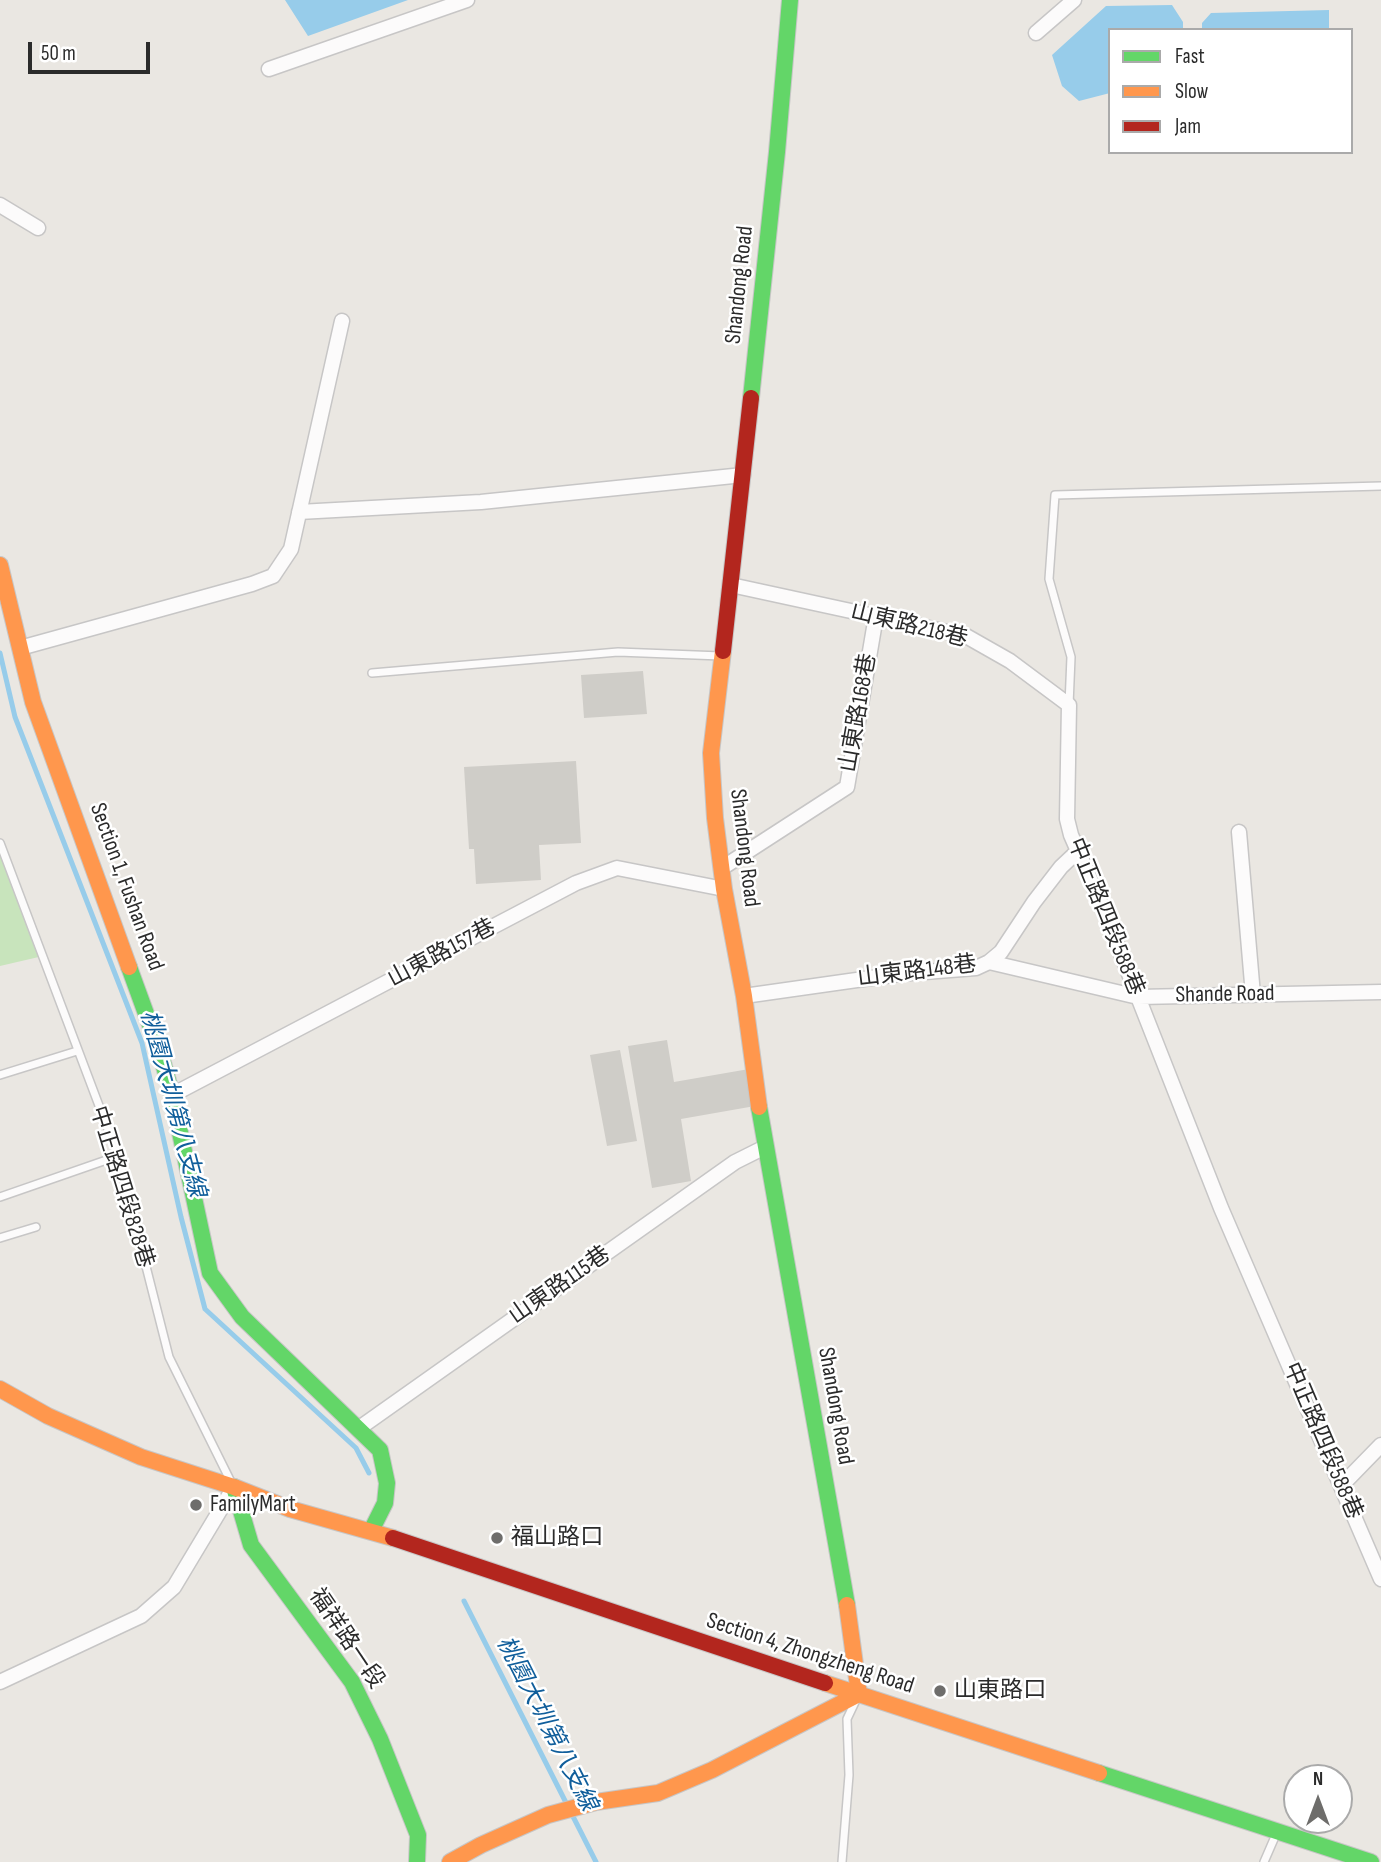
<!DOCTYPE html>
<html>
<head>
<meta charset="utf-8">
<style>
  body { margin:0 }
  #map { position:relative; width:1381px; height:1862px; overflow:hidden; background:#eae7e2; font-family:"Sofia Sans Condensed",sans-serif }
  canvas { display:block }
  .legend { position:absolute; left:1108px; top:28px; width:245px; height:126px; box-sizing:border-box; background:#fff; border:2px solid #aaa; margin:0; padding:9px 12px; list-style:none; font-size:21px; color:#2b2b2b }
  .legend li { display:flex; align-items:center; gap:14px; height:35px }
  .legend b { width:35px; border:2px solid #aaa }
  .north { position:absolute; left:1283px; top:1764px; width:70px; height:70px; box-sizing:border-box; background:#fff; border:2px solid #aaa; border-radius:50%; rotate:0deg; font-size:19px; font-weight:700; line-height:28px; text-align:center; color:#2b2b2b }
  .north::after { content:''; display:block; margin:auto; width:24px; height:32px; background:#6e6d6b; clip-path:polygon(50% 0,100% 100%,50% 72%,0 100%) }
  .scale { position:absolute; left:28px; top:42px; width:122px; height:32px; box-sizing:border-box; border:4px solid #2b2b2b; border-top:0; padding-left:9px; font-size:21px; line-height:24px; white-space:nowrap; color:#2b2b2b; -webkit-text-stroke:5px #fff; paint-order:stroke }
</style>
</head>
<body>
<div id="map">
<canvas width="1381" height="1862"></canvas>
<ul class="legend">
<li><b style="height:9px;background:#63d668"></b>Fast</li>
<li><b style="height:9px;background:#ff974d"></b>Slow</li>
<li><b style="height:9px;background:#b3261e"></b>Jam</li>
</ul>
<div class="north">N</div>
<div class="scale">50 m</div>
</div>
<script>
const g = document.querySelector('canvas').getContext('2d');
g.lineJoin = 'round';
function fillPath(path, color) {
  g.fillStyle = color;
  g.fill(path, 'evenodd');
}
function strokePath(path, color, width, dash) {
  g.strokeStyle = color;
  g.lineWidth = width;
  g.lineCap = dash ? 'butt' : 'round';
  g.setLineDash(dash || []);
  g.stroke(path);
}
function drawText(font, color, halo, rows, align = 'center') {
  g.font = font + ' "Sofia Sans Condensed","Noto Sans TC",sans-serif';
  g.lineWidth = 5;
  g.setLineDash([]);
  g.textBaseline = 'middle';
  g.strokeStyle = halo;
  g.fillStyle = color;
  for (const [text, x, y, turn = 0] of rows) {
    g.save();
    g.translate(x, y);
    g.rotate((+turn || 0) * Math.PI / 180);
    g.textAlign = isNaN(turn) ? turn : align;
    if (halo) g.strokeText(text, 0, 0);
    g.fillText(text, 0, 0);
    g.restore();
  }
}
const green = new Path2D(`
  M0 841 43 956 0 966Z`);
const water = new Path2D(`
  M285 0H408L308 36Z
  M1172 5 1183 22V30H1110V93L1079 101 1062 86 1052 55 1106 6Z
  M1329 10V30H1202V23L1211 13Z`);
const stream = new Path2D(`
  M0 653 15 717 142 1043 181 1217 205 1309 356 1448 369 1473
  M464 1601 596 1862`);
const building = new Path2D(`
  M643 671 647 714 584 718 581 675Z
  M576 761 581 843 539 845 541 880 476 884 474 849H469L464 767Z
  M667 1040 674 1082 749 1069 755 1106 681 1119 691 1181 652 1188 628 1046Z
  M620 1050 637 1141 607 1146 590 1055Z`);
const lane = new Path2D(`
  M372 673 618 652 721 656
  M1069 705 1071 657 1049 579 1055 495 1381 486
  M0 843 118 1156 169 1357 232 1484
  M0 1075 77 1051
  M0 1197 118 1156
  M0 1238 36 1227
  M842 1862 849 1775 847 1719 856 1700
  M1264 1862 1277 1832`);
const street = new Path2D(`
  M1036 33 1074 0
  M269 69 467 0
  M0 205 38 228
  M299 512 481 502 743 475
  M731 585 966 636 1010 661 1069 705 1067 819 1071 835 1105 913 1221 1208 1381 1579
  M20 648 252 584 273 576 291 549 342 321
  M1239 832 1253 995
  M722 868 847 787 876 616
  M989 962 1138 997 1381 992
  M744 996 899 974 976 968 989 962 1001 952 1034 902 1061 867 1078 851
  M172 1095 576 883 617 868 724 889
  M358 1429 735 1162 765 1147
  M1341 1486 1381 1445
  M0 1682 141 1616 174 1587 234 1487`);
const fast = new Path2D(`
  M751 398 777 152 790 0
  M129 967 160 1052 172 1095 210 1273 242 1317 380 1450 387 1483 385 1503 371 1531
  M759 1107 847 1605
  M234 1487 251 1545 352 1682 380 1739 418 1835 417 1862
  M1099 1773 1371 1862`);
const slow = new Path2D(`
  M0 565 33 702 129 967
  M723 651 711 753 715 818 724 889 744 996 759 1107
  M0 1389 48 1416 141 1457 234 1487 290 1509 393 1538
  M825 1683 1099 1773
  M450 1862 481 1845 548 1815 596 1802 658 1793 712 1770 859 1694 847 1605`);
const jam = new Path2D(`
  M723 651 751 398
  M393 1538 825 1683`);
const markers = [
  [196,1505,7,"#6e6d6b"],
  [497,1538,7,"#6e6d6b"],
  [940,1691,7,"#6e6d6b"]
];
const streetNames = [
  ["Shandong Road",740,285,-84],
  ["山東路218巷",909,626,14],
  ["山東路168巷",859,713,-80],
  ["Shandong Road",744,848,83],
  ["Section 1, Fushan Road",126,887,70],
  ["中正路四段588巷",1105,917,68],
  ["山東路157巷",442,954,-28],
  ["山東路148巷",917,972,-7],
  ["Shande Road",1225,995,-1],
  ["中正路四段828巷",121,1187,73],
  ["山東路115巷",560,1286,-35],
  ["Shandong Road",835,1406,80],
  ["中正路四段588巷",1322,1441,67],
  ["福祥路一段",346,1639,56],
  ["Section 4, Zhongzheng Road",810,1654,18]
];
const poiNames = [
  ["FamilyMart",210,1505],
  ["福山路口",511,1538],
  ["山東路口",954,1691]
];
const waterNames = [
  ["桃園大圳第八支線",172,1104,75],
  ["桃園大圳第八支線",546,1724,63]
];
fillPath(green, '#c8e4bc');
fillPath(water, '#97ccea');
strokePath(stream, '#97ccea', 5);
fillPath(building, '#cfcdc8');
strokePath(lane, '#c7c6c6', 10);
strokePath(street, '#c7c6c6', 17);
strokePath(fast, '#c7c6c6', 18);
strokePath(slow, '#c7c6c6', 18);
strokePath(jam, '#c7c6c6', 18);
strokePath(lane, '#fcfbfb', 7);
strokePath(street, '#fcfbfb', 14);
strokePath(fast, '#63d668', 16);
strokePath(slow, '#ff974d', 16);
strokePath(jam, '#b3261e', 16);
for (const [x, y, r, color] of markers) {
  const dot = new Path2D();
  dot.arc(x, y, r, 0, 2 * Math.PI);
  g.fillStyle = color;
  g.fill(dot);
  strokePath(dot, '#fff', 2.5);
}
drawText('23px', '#2b2b2b', '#fff', streetNames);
drawText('23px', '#2b2b2b', '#fff', poiNames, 'left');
drawText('italic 24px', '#105e9b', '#fff', waterNames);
</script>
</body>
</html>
